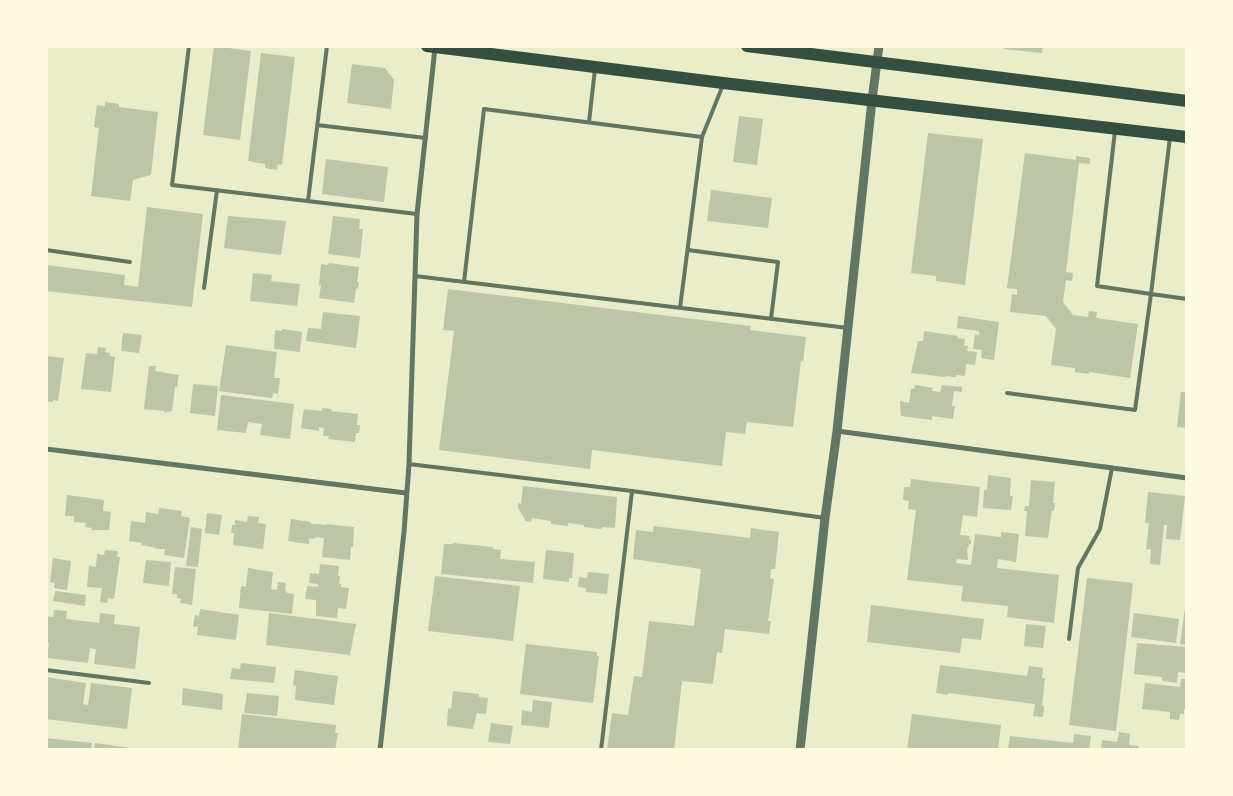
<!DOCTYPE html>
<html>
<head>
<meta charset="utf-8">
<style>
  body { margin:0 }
  #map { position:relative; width:1233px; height:796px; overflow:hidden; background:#e9edc9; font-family:Commissioner,sans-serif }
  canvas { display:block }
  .frame { position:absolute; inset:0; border:48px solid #fefae0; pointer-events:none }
</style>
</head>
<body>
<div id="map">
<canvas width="1233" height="796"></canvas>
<div class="frame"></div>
</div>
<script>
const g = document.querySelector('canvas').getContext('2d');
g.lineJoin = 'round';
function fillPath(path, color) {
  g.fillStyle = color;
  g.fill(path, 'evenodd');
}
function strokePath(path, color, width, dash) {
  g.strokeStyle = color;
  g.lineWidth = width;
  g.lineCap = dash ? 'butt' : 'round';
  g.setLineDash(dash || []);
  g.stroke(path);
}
const building = new Path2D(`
  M214 46 251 51 240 140 203 135Z
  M1005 46H1043L1042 53 1004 49Z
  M261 53 295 57 282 165 278 164 277 170 265 168V164L248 161Z
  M352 64 385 68 394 80 391 109 347 103Z
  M105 102 119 104V107L158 112 151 175 133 180 130 201 91 196 99 128 94 127 97 105 105 106Z
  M739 116 763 119 757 165 733 162Z
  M928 133 983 139 965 285 936 281V276L911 273Z
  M1025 153 1076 160V156L1090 158V164L1079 163 1066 272 1073 273 1072 281 1066 280 1063 302 1073 315 1088 317 1089 311 1097 312 1096 318 1138 324 1130 378 1089 372V374L1075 372V368L1051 365 1056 329 1046 316 1010 312 1012 294 1017 295V289L1007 288Z
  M326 159 388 167 384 202 322 194Z
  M711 190 772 198 768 228 707 221Z
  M147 207 203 214 192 307 46 291V265L125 275 124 285 138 287Z
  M228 216 286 221 281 255 224 248Z
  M333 216 360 219 359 229H363L360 258 328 254Z
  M329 263 359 267 357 282H359L358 289 356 288 354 303 319 298 321 285H319L321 264 328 265Z
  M253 273 272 275 271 281 300 284 297 306 250 301Z
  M448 289 751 326 750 330 806 337 803 362 801 361 793 427 747 422 745 434 726 432 722 466 592 450 590 469 439 450 454 331 443 330Z
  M323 312 360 316 356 348 306 341 308 328 321 329Z
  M958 316 999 322 994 360 981 358 982 350 973 349 975 334 979 335V331L957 328Z
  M282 329 302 332 300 352 274 349 275 330 282 331Z
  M924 331 958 336 957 338 965 339 964 346H968L967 351 977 352 975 365 966 364 965 376 956 375V377L945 376V377L911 373 918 341H923Z
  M123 333 142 335 139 353 121 351Z
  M226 345 277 352 274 378H280L278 394 273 393 272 398 219 391Z
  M98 347 106 348 105 352 110 353V356L115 357 111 392 81 389 86 353 97 354Z
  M46 356 64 358 58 401 53 400V402L46 401Z
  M149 366H156L155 371 179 375 177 387H175L172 411 164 413 165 411 144 409Z
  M193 384 218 386 215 416 190 413Z
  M915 385 933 388 932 391 940 392 942 385 962 387V392L954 391 952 406H955L953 419 932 416V420L901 416 900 401 909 403 911 389H914Z
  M1181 392H1187V428L1177 427Z
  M221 395 294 404 290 439 260 435 262 424 248 422 246 433 217 430Z
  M322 408 332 409 331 411 358 414 357 425H360L359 433H356L355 442 328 439 329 436H323L324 428 319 427V431L301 428 304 409 322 411Z
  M988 475 1011 478 1010 496H1013L1011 510 983 508 984 490H987Z
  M911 479 980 487 977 517 963 515 960 535 970 536 969 539 971 540V544H969L968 548 967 547 968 560 957 559 956 563 971 565 975 534 1001 537V532L1019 534 1016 562 998 559 997 568 1059 575 1054 623 1007 617 1008 606 961 601 963 586 907 580 916 510 908 509 909 501 903 500 904 487H910Z
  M1031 480 1055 482 1053 503H1055L1054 511H1052L1051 516 1048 538 1025 536 1027 511H1024L1025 506H1029Z
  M523 486 617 497 615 528 602 527 601 529 584 527V525L568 523V526L551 524V521L532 518 531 522 526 521 518 508V503L521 504Z
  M1148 492 1185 496 1180 540 1166 539 1167 525H1164L1160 565 1150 564 1151 550 1146 549 1149 523H1145Z
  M67 495 104 500 103 511 111 512 109 530H91L92 528 85 527 86 523 74 522V516H65Z
  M159 508 182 511 181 516 190 518 184 558 164 555 165 549H156V548L142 545V543L129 541 131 521 145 523 146 512 158 514Z
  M207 513 222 515 219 535 205 533Z
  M248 516 259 517 258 523 266 524 263 549 233 545 234 533H231L232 525H235V520L247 522Z
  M291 519 311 522V524H317L326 525V524L354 527 353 547H351L350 560 322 557 324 538 315 537V539L309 538V544L288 541Z
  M654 526 750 538 751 528 779 532 775 569H771L770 578 774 579 768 621H771L769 634 725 629 722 653 717 652 713 684 682 681 674 750H607L612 713 628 715 634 676 642 677 649 621 694 626 701 569 633 559 636 530 653 532Z
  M191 527 202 529 198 567 186 566Z
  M453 543 493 547V549L501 550 500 559 535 562 533 583 441 574 444 544H453Z
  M105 550 118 551 117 557H120L114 599 108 598 107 603 100 602 102 588 87 587 89 566 96 567 97 554 104 555Z
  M546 550 574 553 572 578H569V582L543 579Z
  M53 558 71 561 67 590 54 588 55 583 50 582Z
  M146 560 171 562 169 586 143 583Z
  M320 564 339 566 338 576H340L339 584H341V587L349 588 346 609 338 608 337 618 316 616V600L305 599 307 586 318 587V584L309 583 310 573 319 574Z
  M175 567 196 569 192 605 180 603 181 599 177 598V594H172Z
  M248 568 273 572 271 589 277 590 278 582 286 583 285 591 287 592V593L294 594 292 614 239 608 241 586 246 587Z
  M588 572 609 574 607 594 586 592V588L578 587 579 577 587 578Z
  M435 576 520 586 513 641 428 631Z
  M1087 578 1133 583 1116 731 1069 725Z
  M55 591 86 595 85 606 53 601Z
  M1186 601 1187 602V645L1180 644Z
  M871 605 984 619 981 640 962 638 960 653 867 642Z
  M200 609 239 615 236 640 197 635 198 627 193 626 195 615 199 616Z
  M54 610 67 611 66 619 99 623 100 613 115 615 114 624 140 627 135 669 94 664 96 649 90 648 88 663 47 658 49 643H46V616L53 617Z
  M269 613 356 624 350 655 266 645Z
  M1134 613 1179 619 1176 643 1131 637Z
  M1026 624 1046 626 1043 648 1024 646Z
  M1137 643 1187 647V673L1178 672 1177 683 1162 681V677L1134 674Z
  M526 644 597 652V656H599L593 703 520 694Z
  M241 663 276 667 274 683 230 679 232 668 240 669Z
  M940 665 1027 676 1029 666 1043 668 1042 678H1045L1042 706H1044L1043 717 1033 716 1035 704 948 693V695L936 693Z
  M295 670 338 676 334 705 295 700 296 686 293 685Z
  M46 677 86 683 83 704 88 705 91 683 132 688 127 729 46 719Z
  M1181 679H1187V709H1184V714H1180L1179 720 1170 719V712L1142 709 1145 683 1180 687Z
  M183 688 223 694 222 710 182 705Z
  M453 691 479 694V697L488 698 486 714 477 713 473 729 447 726 448 708 451 709Z
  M247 693 279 696 277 716 244 713Z
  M533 700 552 702 549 728 521 725 522 710 532 712Z
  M242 714 336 725 335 733H338L335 750H238Z
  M912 714 1001 725 998 750H907Z
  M491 723 513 726 510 744 488 742Z
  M1119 732 1130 734 1129 745 1139 746 1138 750H1101L1102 740 1117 742Z
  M1074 734 1091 736 1089 750H1008L1010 736 1073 743Z
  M46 738 92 743 91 750H46Z
  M95 743 138 749V750H94Z`);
const service = new Path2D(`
  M189 46 172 185 417 214
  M589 122 595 69
  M317 125 426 138
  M1115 131 1097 286 1151 294 1170 137
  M702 137 723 85
  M308 201 327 46
  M46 250 130 262
  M688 250 778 262 771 319
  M415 276 848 328
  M464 282 484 109 702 137 680 308
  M204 288 217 190
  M1007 393 1135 410 1151 294 1187 299
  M409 464 632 491 825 518
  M1069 639 1078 568 1100 529 1112 468
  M46 670 149 683
  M601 750 632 491`);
const minor = new Path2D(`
  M837 431 1187 478
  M46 449 406 493
  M380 750 404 532 409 464 417 214 435 48`);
const tertiary = new Path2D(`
  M800 750 825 518 837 431 872 100 879 46`);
const primary = new Path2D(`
  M427 46 723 83 1187 137
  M747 46 1187 101`);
fillPath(building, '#bcc5a7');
strokePath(service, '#617663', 4);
strokePath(minor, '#617663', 5);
strokePath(tertiary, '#617663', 9);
strokePath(primary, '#344e41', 12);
</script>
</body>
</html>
